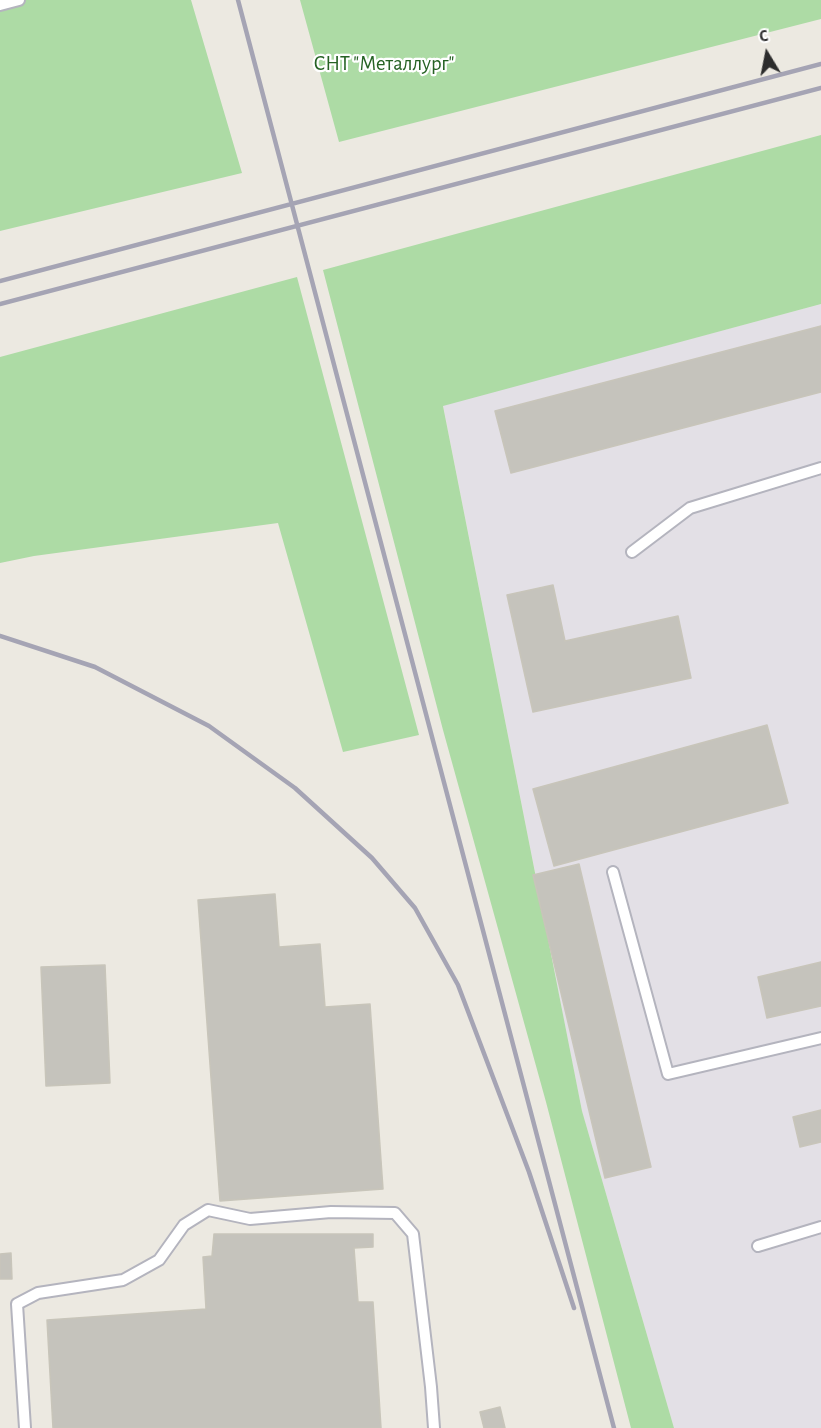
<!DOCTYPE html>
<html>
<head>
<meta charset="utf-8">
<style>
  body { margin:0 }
  #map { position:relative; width:821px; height:1428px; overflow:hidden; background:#ece9e1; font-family:"Alegreya Sans",sans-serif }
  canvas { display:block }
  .north { position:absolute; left:737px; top:24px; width:60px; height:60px; -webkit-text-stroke:4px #fff; paint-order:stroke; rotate:350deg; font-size:16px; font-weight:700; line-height:24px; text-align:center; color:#2c2c2c }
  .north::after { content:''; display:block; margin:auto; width:21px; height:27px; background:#2c2c2c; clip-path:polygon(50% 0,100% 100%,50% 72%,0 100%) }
</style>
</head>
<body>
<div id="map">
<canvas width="821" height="1428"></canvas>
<div class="north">С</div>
</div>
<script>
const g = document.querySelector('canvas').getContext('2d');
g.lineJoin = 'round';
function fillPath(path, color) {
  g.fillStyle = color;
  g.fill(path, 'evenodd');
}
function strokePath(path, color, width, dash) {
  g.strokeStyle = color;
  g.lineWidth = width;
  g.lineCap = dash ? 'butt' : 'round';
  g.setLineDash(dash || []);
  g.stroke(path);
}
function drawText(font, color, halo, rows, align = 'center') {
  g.font = font + ' "Alegreya Sans",sans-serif';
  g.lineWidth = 4.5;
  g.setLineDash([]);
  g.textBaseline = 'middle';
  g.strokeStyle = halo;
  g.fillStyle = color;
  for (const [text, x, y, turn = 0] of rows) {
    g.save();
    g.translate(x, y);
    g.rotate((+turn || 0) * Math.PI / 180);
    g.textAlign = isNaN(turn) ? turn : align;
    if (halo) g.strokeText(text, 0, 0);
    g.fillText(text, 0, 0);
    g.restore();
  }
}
const industrial = new Path2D(`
  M821 304V1428H674L582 1111 443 405Z`);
const green = new Path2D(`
  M0 0H191L242 173 0 231Z
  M300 0H821V19L339 142Z
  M821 135V304L443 406 582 1111 674 1428H631L546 1102 443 730 323 270Z
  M297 277 419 735 343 752 278 523 34 556 0 563V357Z`);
const building = new Path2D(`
  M821 326V392L511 473 495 411Z
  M553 585 565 641 678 616 691 678 533 712 507 595Z
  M767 725 788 803 554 866 533 789Z
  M579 864 651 1167 605 1178 533 875Z
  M275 894 279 947 320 944 325 1007 370 1004 383 1189 220 1201 198 900Z
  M821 962V1006L767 1018 758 977Z
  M105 965 110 1083 46 1086 41 967Z
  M821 1110V1142L800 1147 793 1117Z
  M214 1234H373V1247L354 1248 358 1302H373L381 1428H53L47 1320 206 1309 203 1257 212 1256Z
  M11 1253 12 1279H0V1254Z
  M500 1407 505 1428H484L480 1412Z`);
const service = new Path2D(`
  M0 5 19 0
  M632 552 690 508 821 468
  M613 872 668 1074 821 1038
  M758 1246 821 1227
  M25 1428 17 1304 38 1293 123 1280 159 1260 184 1225 208 1210 250 1219 331 1212 395 1213 413 1234 431 1387 434 1428`);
const rail = new Path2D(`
  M238 0 614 1428
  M0 281 821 64
  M0 304 821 88
  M0 636 95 667 209 726 295 788 372 858 415 908 458 985 529 1172 574 1308`);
const parkNames = [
  ["СНТ \"Металлург\"",384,64]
];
fillPath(industrial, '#e3e0e6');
fillPath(green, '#addba5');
fillPath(building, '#c5c3bc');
strokePath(building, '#c8c5ba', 1.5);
strokePath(service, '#b4b4be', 14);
strokePath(service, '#fff', 10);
strokePath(rail, '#a5a4b4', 4.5);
drawText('21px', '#266224', '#fff', parkNames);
</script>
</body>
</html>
